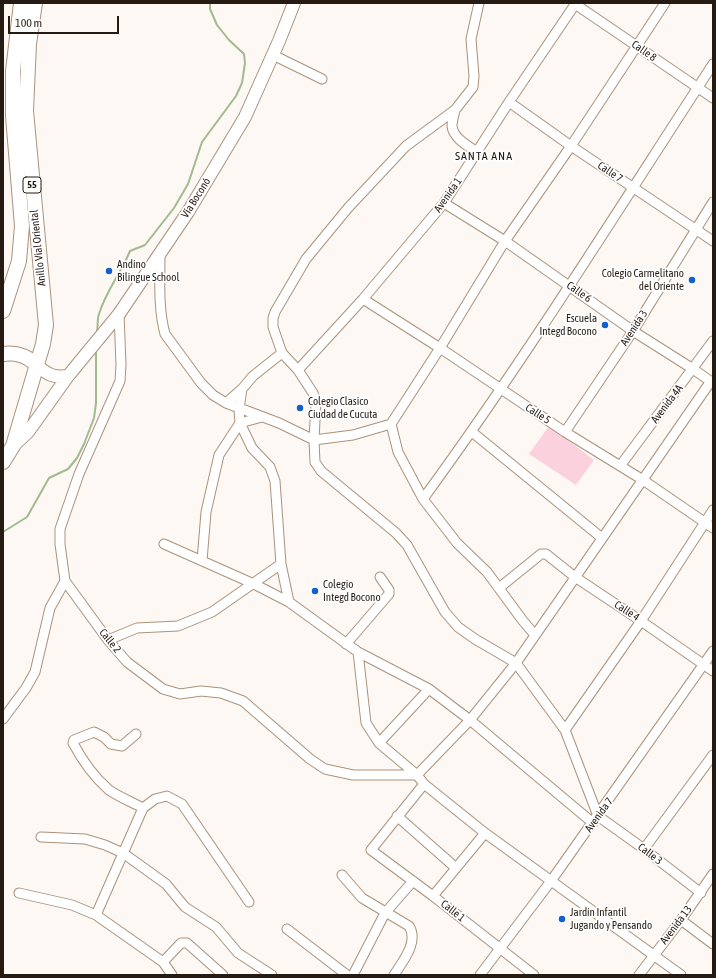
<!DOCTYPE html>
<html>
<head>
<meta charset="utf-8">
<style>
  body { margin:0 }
  #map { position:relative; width:716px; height:978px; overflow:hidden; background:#fdf8f3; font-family:"Asap Condensed",sans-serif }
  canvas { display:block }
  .frame { position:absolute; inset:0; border:4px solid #251b12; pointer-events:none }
  .scale { position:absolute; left:8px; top:16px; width:111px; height:18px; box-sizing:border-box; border:2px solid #251b12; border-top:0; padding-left:5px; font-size:12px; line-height:14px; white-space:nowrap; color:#251b12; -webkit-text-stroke:3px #fff; paint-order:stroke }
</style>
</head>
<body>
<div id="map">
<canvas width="716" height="978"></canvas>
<div class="frame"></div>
<div class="scale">100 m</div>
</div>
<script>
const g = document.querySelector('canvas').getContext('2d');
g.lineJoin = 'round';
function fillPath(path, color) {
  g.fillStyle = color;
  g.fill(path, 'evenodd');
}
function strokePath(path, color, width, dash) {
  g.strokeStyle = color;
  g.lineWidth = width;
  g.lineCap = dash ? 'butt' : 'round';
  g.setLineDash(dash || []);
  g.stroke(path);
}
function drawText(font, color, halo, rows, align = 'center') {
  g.font = font + ' "Asap Condensed",sans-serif';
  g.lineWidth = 3.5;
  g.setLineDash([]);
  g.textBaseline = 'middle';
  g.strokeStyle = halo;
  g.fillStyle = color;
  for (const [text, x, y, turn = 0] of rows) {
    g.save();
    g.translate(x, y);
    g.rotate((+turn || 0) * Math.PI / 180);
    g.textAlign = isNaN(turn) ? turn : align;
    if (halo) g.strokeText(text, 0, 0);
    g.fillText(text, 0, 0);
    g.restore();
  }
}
const green = new Path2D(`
  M549 426 594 460 576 485 529 454Z`);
const stream = new Path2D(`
  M97 333C98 326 97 319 99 314 106 291 121 273 130 251L145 245 174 208 188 184 202 142 236 96 242 83 245 63 244 54 229 40 217 25 210 9V3
  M3 532 27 517 49 478 68 469 77 458 84 444 94 418 96 403V349`);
const minor = new Path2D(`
  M479 3 471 39 474 76 473 87 455 110 406 146 348 208 306 259 275 312 273 318V327L282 353 298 370 313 393 316 401 314 440 315 462 321 471 396 533 407 545 445 612 458 627 475 639 516 663 565 730 598 816 644 849 701 893
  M575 4 713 98
  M273 55 322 79
  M509 102 571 146 713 241
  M455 110C454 115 452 121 452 126 453 138 468 146 477 152
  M444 203 505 241 633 331 693 369 713 383
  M160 254C160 280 158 308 165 334L201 383 213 395 226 403 279 423 314 440 353 435 391 424 440 348 505 241 571 146 665 3
  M363 299 440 348 565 432 643 480 713 528
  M119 314 121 365 120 381 79 474 60 529V544L65 581 108 640 127 662 163 689 180 694 201 691 221 693 243 701 310 759 325 769 353 775H417L470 720 516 663 711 381
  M298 370 363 299 444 203 509 102 576 3
  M226 403 242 389
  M262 417 240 423 252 448 270 467 275 481 281 564 289 602 358 652 366 723 379 743 417 775 424 784 485 833 681 975
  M391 424 398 452 423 499 457 543 487 572 523 621 535 635
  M472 432 602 538
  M565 432 633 331 713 202
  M620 466 713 341
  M423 499C526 358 618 210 713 64
  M164 544 254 584 289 602
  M202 561 206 512 219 455 240 423 239 409 242 389 253 376 282 353
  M499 588 541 554H546L575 577 641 621 713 671
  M108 640 137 628 178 626 212 612 281 564
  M346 644 389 594V590L380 577
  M358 652 429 689 470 720 593 823
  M3 719 26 688 35 672 50 608 65 581
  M565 730 641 621 713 510
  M136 734 122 746 111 744 104 737 94 732 74 740 73 743C82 760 94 777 109 790 119 797 132 802 143 808
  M379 743 429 689
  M424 784 371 850 433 896 534 975
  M397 816 456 868
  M41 837 85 839 105 845 123 853 166 884 185 907 216 927 238 953 272 975
  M644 849 713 755
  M342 875 362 898 409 926C419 942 403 961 394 975
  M19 893 72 905 96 915 163 962 172 975
  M433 896 485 833
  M96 915 143 808 155 799 167 796 182 804 249 902
  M681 920 713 944
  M287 929 347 975
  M163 962 181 943H187L223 975
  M353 975 385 913 413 881
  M480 975 551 881 713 651
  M639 975 681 920 713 874`);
const major = new Path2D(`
  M37 365C47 375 55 378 68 376
  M13 446 28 432 68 376 119 314 188 212 245 117 279 41 294 3`);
const highway = new Path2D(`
  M3 311 19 261 22 226 13 116V71L21 3
  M3 354C17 352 27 356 37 365
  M3 462 13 446 43 344 46 325 26 111 29 44 35 3`);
const markers = [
  [109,271,4,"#1460cb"],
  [692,280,4,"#1460cb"],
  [605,325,4,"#1460cb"],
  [300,408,4,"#1460cb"],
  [315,591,4,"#1460cb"],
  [562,919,4,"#1460cb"]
];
const shields = [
  [32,185,18]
];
const shieldNames = [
  ["55",32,185]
];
const streetNames = [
  ["Calle 8",644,51,35],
  ["Calle 7",610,172,34],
  ["Avenida 1",448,195,-55],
  ["Vía Boconó",196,198,-58],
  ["Anillo Vial Oriental",38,248,-96],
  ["Calle 6",579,292,35],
  ["Avenida 3",634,328,-57],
  ["Avenida 4A",667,404,-53],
  ["Calle 5",538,414,33],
  ["Calle 4",627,611,33],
  ["Calle 2",110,641,51],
  ["Avenida 7",599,815,-54],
  ["Calle 3",650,854,37],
  ["Calle 1",453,911,38],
  ["Avenida 13",676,925,-53]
];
const poiNames = [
  ["Andino",117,265],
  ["Bilingue School",117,278],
  ["Colegio Carmelitano",684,274,"right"],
  ["del Oriente",684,287,"right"],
  ["Escuela",597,319,"right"],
  ["Integd Bocono",597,332,"right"],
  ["Colegio Clasico",308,402],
  ["Ciudad de Cucuta",308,415],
  ["Colegio",323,585],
  ["Integd Bocono",323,598],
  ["Jardín Infantil",570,913],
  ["Jugando y Pensando",570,926]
];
const neighbourhoodNames = [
  ["SANTA ANA",484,156]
];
fillPath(green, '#fad1dd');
strokePath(stream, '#a2ba8f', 2);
strokePath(minor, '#ab927b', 11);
strokePath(major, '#ab927b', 14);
strokePath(highway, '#ab927b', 16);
strokePath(minor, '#fff', 9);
strokePath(major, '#fff', 12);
strokePath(highway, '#fff', 14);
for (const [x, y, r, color] of markers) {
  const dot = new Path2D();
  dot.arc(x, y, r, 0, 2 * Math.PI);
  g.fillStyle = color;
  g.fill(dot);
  strokePath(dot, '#fff', 1.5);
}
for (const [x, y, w] of shields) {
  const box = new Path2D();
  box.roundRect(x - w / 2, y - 8, w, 16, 3);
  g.fillStyle = '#fff';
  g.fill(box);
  strokePath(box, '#251b12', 1);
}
drawText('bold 10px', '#251b12', null, shieldNames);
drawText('11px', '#251b12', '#fff', streetNames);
drawText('11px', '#251b12', '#fff', poiNames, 'left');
g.letterSpacing = '1px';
drawText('12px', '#251b12', '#fff', neighbourhoodNames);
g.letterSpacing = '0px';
</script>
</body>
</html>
